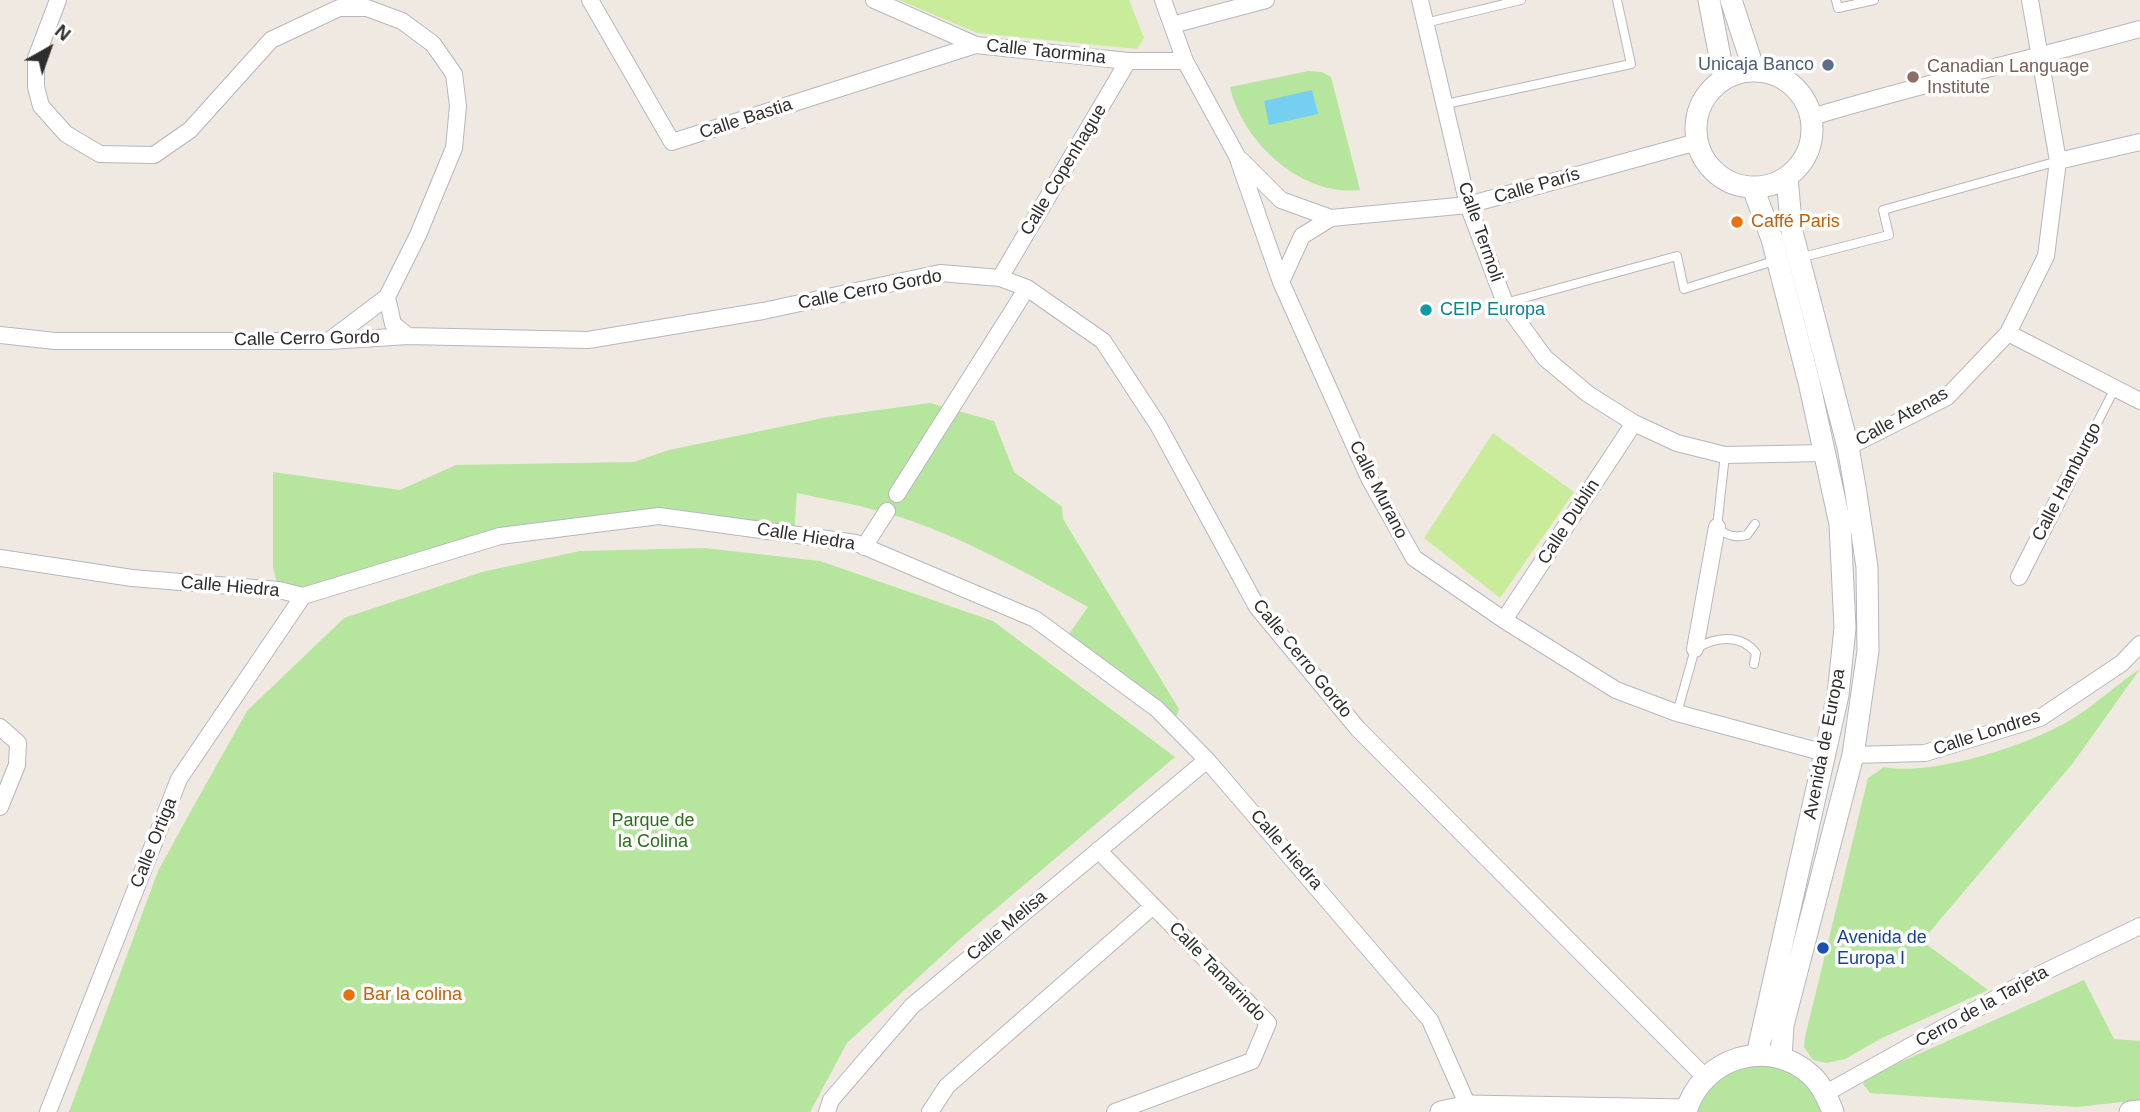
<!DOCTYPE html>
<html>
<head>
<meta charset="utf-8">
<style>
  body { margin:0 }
  #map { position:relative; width:2140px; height:1112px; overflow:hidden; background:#efe9e1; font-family:Helvetica,sans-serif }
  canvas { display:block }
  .north { position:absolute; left:14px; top:14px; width:70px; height:70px; -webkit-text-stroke:5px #fff; paint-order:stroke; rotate:40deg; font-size:19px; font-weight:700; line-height:28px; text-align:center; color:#2e2e2e }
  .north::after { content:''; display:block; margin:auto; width:24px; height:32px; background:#2e2e2e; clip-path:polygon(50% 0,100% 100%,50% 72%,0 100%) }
</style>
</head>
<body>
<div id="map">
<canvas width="2140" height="1112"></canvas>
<div class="north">N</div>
</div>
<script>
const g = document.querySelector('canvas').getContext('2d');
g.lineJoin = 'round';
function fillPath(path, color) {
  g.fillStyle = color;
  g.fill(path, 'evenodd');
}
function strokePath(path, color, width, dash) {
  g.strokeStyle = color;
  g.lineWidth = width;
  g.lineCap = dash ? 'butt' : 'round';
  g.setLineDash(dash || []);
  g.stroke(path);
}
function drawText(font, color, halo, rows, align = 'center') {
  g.font = font + ' Helvetica,sans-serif';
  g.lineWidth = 7;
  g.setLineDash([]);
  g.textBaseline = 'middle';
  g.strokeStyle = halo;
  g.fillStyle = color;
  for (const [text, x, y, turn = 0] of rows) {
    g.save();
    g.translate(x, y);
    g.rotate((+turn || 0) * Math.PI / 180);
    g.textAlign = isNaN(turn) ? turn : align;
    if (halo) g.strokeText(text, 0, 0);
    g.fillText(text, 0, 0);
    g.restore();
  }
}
const green = new Path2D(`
  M1309 71 1322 72 1331 77 1360 190C1302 197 1242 142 1230 87Z
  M930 403 994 421 1014 472 1062 507 1063 519 1179 709 1173 726 1064 641 1088 607C1019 569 948 528 871 509 847 502 821 499 797 493L794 535 659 516 500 536 303 596 279 590 273 568V472L400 490 456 465 634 462 669 450 828 417Z
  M704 548 820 561 993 621 1175 757 959 940 847 1043 810 1112H69L158 871 187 818 247 711 344 618 482 572 580 551Z
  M2140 669 2073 763 1922 941 1988 990 1882 1038 1845 1059 1827 1063 1813 1060 1804 1047 1805 1037 1868 778 1884 767C1932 777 2034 744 2075 717 2098 703 2118 683 2140 669Z
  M2084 980 2114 1039 2140 1041V1100L2077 1107 1870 1093 1863 1084 1867 1077Z
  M1781 1058 1833 1112H1686L1705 1077Z`);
const pitch = new Path2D(`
  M899 0H1129L1144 38 1137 49 977 33Z
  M1493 433 1574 492 1500 598 1424 538Z`);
const water = new Path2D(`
  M1312 90 1318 114 1269 125 1264 101Z`);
const lane = new Path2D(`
  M1836 0 1838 8 1874 0
  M1425 23 1521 0
  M1446 104 1631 64 1617 0
  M1799 258 1889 235 1883 210 2058 161
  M1505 303 1677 256 1684 289 1777 260
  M1725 455 1717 527C1726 536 1735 538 1747 535L1755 524
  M2069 478 2115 388
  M1677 713 1695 649C1715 637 1740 633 1756 653L1754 664`);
const street = new Path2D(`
  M58 0 36 58V87L41 106 66 134 100 154 154 155 190 130 271 40 339 8H367L402 21 433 44 454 74 458 106 454 148 418 235 387 297 330 340
  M590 0 672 142 976 45
  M874 0 976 45 1128 61H1185
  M1163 0 1185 61 1237 156 1281 282 1369 478 1414 558 1504 620 1616 690 1677 713 1825 753
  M1420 0 1468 205 1505 303 1545 358 1588 394 1634 423 1677 443 1725 455 1824 453
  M1172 25 1266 0
  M1812 117C1920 84 2031 59 2140 29
  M1241 160 1281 200 1331 218 1468 205 1697 142
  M2058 161 2140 142
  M1000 278 1128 61
  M1281 282 1302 236 1331 218
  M387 297 393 324 408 336
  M2008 333 2140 401
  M0 335 55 341H329L408 336 588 340 763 311 940 273 1000 278 1027 288 1103 341 1158 425 1257 607 1358 729 1705 1077
  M1848 447 1947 397 2008 333 2046 256 2058 161 2030 0
  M897 494 1027 288
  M864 547 887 511
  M0 558 132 578 279 590 303 596 500 536 659 516 856 543 1035 619 1157 709 1207 760 1430 1020 1468 1106
  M2019 577 2069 478
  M1504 620 1634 423
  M1695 649 1717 527
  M0 727 18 743 17 765 0 807
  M1853 755 1925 753 2040 718 2122 663 2140 644
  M1098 850 1268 1023 1252 1061 1115 1112
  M1826 1093 2034 977 2140 926
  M48 1112 179 779 303 596
  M827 1112 831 1100 912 1006 1207 760
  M930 1112 947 1086 1153 906`);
const secondary = new Path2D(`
  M1709 0 1724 78
  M1731 0 1754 70
  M1696 129a58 58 0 1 1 116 0a58 58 0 1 1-116 0Z
  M1753 188 1772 239 1809 382 1840 524 1845 628 1838 695 1757 1055
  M1781 1058 1783 1025 1853 755 1868 651 1867 567 1855 487 1848 447 1792 232 1787 178
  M1441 1112 1468 1106 1686 1110
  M1686 1112C1701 1058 1768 1036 1811 1075 1822 1085 1828 1099 1833 1112
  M2130 1112 2140 1111`);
const markers = [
  [1828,65,7,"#5c6f8a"],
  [1913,77,7,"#8d6e63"],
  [1737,222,7,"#e8710a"],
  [1426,310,7,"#0f9aa8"],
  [1823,948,7,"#1a4fb4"],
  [349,995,7,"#e8710a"]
];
const streetNames = [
  ["Calle Taormina",1046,52,6],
  ["Calle Bastia",746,119,-18],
  ["Calle Copenhague",1064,170,-59],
  ["Calle París",1537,186,-16],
  ["Calle Termoli",1480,232,71],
  ["Calle Cerro Gordo",870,290,-11],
  ["Calle Cerro Gordo",307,339,-1],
  ["Calle Atenas",1902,417,-29],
  ["Calle Hamburgo",2067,482,-63],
  ["Calle Murano",1378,490,63],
  ["Calle Dublin",1569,522,-57],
  ["Calle Hiedra",806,537,9],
  ["Calle Hiedra",230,587,5],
  ["Calle Cerro Gordo",1302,659,51],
  ["Calle Londres",1987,733,-18],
  ["Avenida de Europa",1825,744,-79],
  ["Calle Ortiga",154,843,-68],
  ["Calle Hiedra",1286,850,49],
  ["Calle Melisa",1007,926,-40],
  ["Calle Tamarindo",1217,972,46],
  ["Cerro de la Tarjeta",1982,1007,-29]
];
const serviceNames = [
  ["Unicaja Banco",1814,65]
];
const educationNames = [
  ["Canadian Language",1927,67],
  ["Institute",1927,88]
];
const foodNames = [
  ["Caffé Paris",1751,222],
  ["Bar la colina",363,995]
];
const cultureNames = [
  ["CEIP Europa",1440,310]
];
const parkNames = [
  ["Parque de",653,821],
  ["la Colina",653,842]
];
const transitNames = [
  ["Avenida de",1837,938],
  ["Europa I",1837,959]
];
fillPath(green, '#b6e59e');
fillPath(pitch, '#c9ec9a');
fillPath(water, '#75cff0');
strokePath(lane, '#b4b7c1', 10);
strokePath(street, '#b4b7c1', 18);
strokePath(secondary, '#b4b7c1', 23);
strokePath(lane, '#fff', 8);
strokePath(street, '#fff', 16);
strokePath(secondary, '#fff', 21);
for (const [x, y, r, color] of markers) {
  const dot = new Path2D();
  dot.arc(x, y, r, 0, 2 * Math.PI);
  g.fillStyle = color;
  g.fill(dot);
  strokePath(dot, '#fff', 2.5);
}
drawText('18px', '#2e2e2e', '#fff', streetNames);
drawText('18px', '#4e5e75', '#fff', serviceNames, 'right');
drawText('18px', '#785e54', '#fff', educationNames, 'left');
drawText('18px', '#c56008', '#fff', foodNames, 'left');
drawText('18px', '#0d838f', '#fff', cultureNames, 'left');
drawText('18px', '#2c6e1b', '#fff', parkNames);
drawText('18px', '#164399', '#fff', transitNames, 'left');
</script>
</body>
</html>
